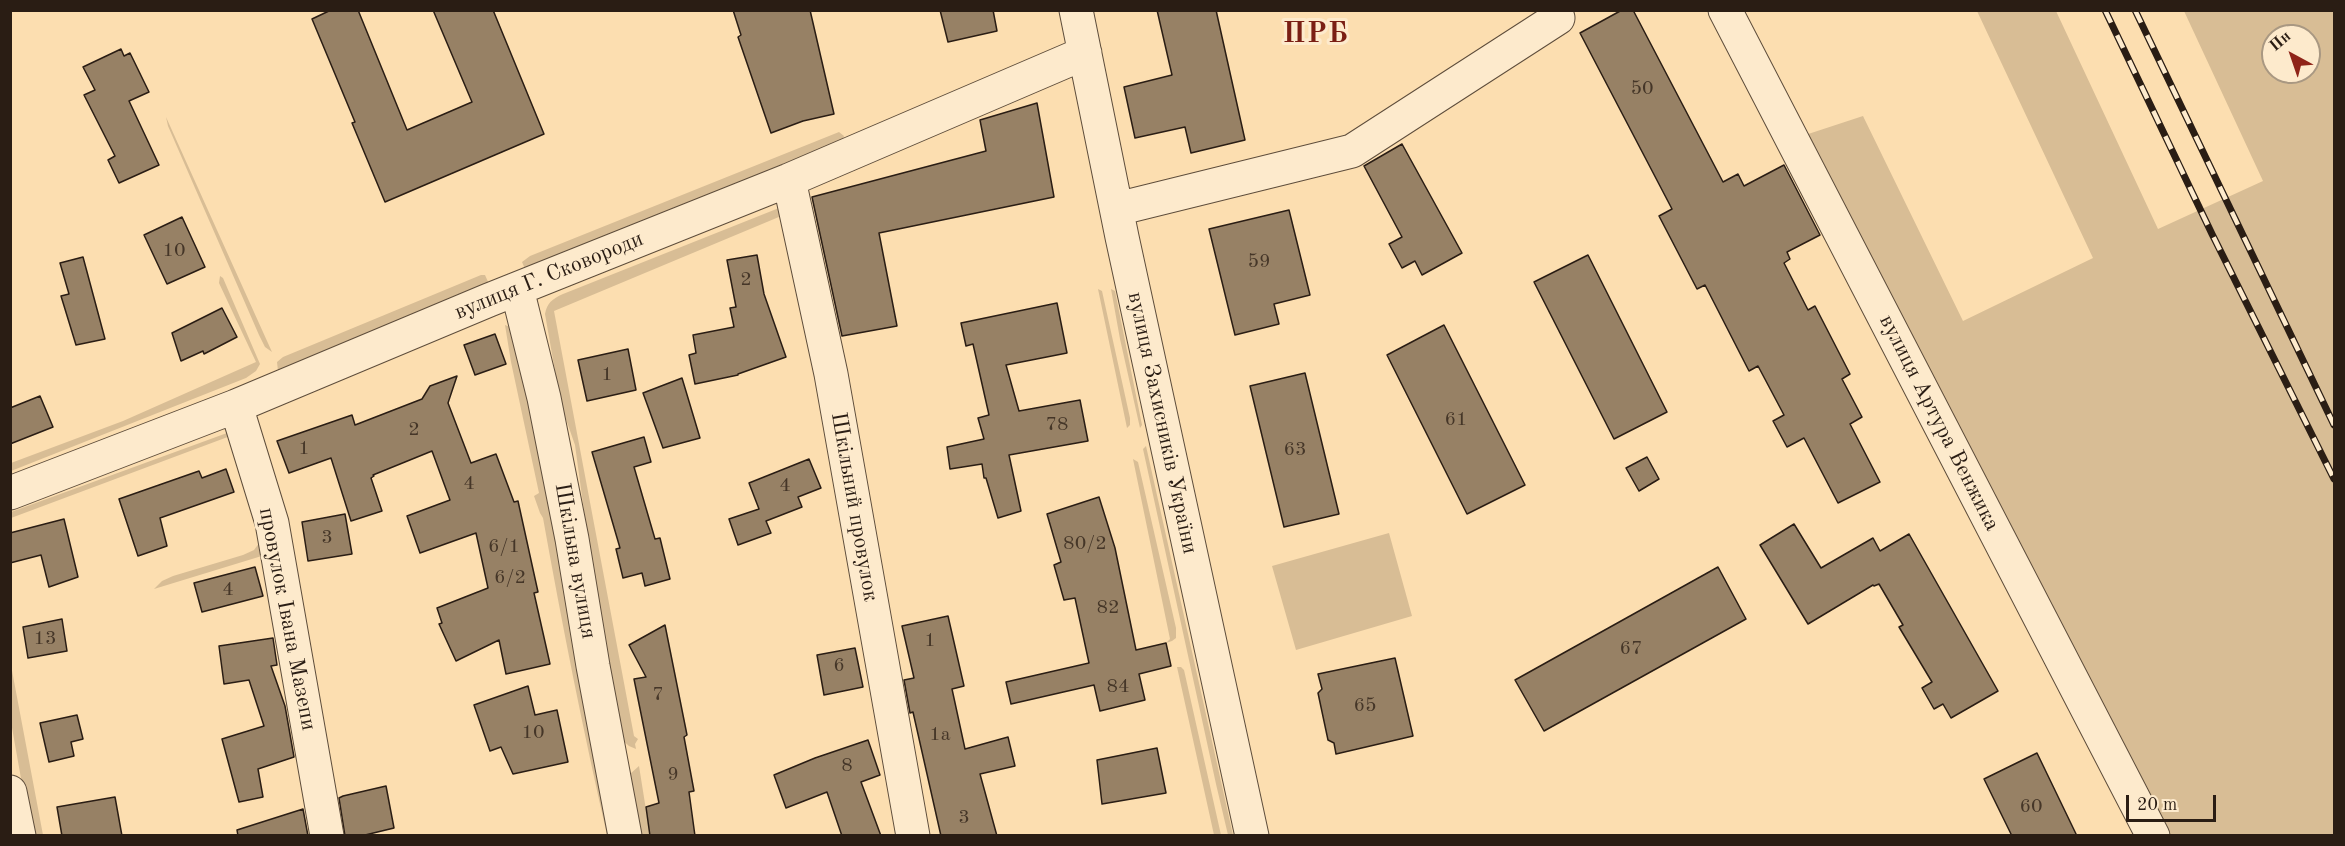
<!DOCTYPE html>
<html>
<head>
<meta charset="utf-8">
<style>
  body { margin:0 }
  #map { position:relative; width:2345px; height:846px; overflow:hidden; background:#fcdeb0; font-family:"Old Standard TT",serif }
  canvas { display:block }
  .frame { position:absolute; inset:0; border:12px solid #2a1d14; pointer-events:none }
  .north { position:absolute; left:2261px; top:24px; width:60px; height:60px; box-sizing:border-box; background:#fdeacc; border:2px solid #a99882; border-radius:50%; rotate:320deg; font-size:16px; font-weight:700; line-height:24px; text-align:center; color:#2a1d14 }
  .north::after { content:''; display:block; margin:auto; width:21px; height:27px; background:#8f2418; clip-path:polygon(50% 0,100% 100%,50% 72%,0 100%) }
  .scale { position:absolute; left:2126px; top:795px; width:90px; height:27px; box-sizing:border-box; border:3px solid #2a1d14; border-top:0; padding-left:8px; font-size:18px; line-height:21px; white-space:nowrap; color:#2a1d14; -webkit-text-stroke:4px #fdeacc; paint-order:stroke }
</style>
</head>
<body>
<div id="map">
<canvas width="2345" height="846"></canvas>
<div class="frame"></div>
<div class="north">Пн</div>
<div class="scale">20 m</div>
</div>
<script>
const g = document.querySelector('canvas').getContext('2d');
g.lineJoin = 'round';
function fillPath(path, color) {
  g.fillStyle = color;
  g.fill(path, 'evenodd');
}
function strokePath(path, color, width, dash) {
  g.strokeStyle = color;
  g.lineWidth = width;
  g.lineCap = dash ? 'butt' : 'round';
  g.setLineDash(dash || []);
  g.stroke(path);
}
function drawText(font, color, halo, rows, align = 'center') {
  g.font = font + ' "Old Standard TT",serif';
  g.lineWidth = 6;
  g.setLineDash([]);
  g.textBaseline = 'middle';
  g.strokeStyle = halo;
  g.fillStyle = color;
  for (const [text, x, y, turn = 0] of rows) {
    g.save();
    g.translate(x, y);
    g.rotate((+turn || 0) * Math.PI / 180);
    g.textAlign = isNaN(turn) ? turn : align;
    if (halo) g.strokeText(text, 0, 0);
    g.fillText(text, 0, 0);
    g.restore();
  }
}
const green = new Path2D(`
  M1977 11H2056L2158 229 2263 181 2184 11H2334V835H2153L1793 139 1863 116 1963 321 2093 258ZM2273 36H2309V72H2273Z
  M166 117 272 352 265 347 259 335 168 126Z
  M839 132 844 136 843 139 530 270 525 269 522 262 530 256Z
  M779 208 786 214 554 311 634 736 638 739 635 744 636 749 629 746 621 739 587 533 575 445 561 405 545 314C547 303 552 299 563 294Z
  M481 275H485L489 284 278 371 277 362 283 357Z
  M220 276 223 278 260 364 256 371 246 378 11 471V463L123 421 256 362 219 283Z
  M1098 289 1102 291 1130 418V425L1127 428Z
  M1111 289 1115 291 1142 425 1140 428 1120 339Z
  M505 325 510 327 539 416 543 481 617 835H607C583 730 562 624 543 518L540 513 534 496 539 493 511 362Z
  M227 433 233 435 11 518V512Z
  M1146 446 1233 835H1228L1216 784 1143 449Z
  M1133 459 1138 462 1176 628V638L1172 641 1166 643 1170 639Z
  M1389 533 1412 616 1296 650 1272 566Z
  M260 542 265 555 154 589 162 581 173 576 243 555 254 550Z
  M10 660 43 835H31L11 722Z
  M1177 667H1181L1184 670 1221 835H1214Z
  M639 766 650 835H635L630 774Z`);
const building = new Path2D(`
  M331 10H358L407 130 472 102 433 10H493L544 134 385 202 352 123 355 122 312 19Z
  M733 10H810L834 114 803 121 771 133 738 37 741 35Z
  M940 10H993L997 31 948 42Z
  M1157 10H1216L1245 140 1191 153 1185 127 1135 138 1124 87 1172 75Z
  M1622 10H1633L1723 182 1738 174 1744 186 1784 165 1820 235 1787 252 1790 259 1784 263 1808 310 1815 306 1850 374 1842 379 1862 417 1850 424 1880 482 1838 503 1804 438 1787 447 1773 421 1784 415 1758 366 1749 371 1705 285 1697 289 1659 216 1672 209 1580 33Z
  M121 49 124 56 130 53 149 92 129 101 159 165 119 183 108 160 115 156 84 95 95 90 83 67Z
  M1037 103 1054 197 879 233 897 326 842 336 812 197 986 151 980 120Z
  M1402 144 1462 253 1422 275 1415 261 1402 268 1389 244 1402 237 1364 166Z
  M1289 210 1310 295 1274 304 1279 324 1235 335 1209 229Z
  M182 217 205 267 167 284 144 235Z
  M757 255 764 294 786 357 738 374V375L695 384 689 355 696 353 693 335 734 327 730 308 736 307 727 260Z
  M1588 255 1667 412 1614 439 1534 282Z
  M83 257 105 339 76 345 61 296 69 294 60 263Z
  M1057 303 1067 353 1006 365 1019 411 1080 400 1088 441 1009 455 1021 511 998 518 986 478H984L982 464 950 469 947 447 984 439 978 418 989 415 973 344 966 346 961 323Z
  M222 308 237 337 204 354 203 351 181 361 172 333Z
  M1444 325 1525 485 1467 514 1387 355Z
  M495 334 506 364 475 375 464 345Z
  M628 349 636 390 587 401 578 360Z
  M1305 373 1339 514 1284 527 1250 386Z
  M457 376 448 403 471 463 496 454 514 502 518 501 538 592 534 593 550 664 506 674 499 640 456 661 439 624 442 623 437 608 488 588 476 533 420 553 407 516 450 500 432 451 373 475 374 476 371 478 382 511 351 521 331 458 289 473 277 441 352 415 355 425 422 399 430 386Z
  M682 378 700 438 663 448 643 393Z
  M40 396 53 427 10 444V408Z
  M644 437 651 462 634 467 655 539 660 538 670 579 645 586 642 573 623 578 616 549 620 548 592 452Z
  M1647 457 1659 479 1639 491 1626 468Z
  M809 459 821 488 798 497 802 507 766 521 771 533 738 545 729 519 759 509 749 483Z
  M226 469 234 492 160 518 167 546 138 556 119 499 199 471 202 478Z
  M1099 497 1115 548 1136 650 1166 643 1171 666 1139 674 1145 700 1100 711 1094 685 1011 704 1006 682 1089 663 1075 598 1064 600 1054 565 1061 562 1047 514Z
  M345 514 352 554 308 561 302 522Z
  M64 519 78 577 49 587 41 555 10 563V533Z
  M1794 524 1821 568 1873 538 1880 551 1909 534 1998 691 1951 718 1943 704 1934 709 1922 688 1932 682 1899 627 1903 625 1879 584 1874 586 1873 585 1808 624 1760 545Z
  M255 567 263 596 202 612 194 583Z
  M1718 567 1746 619 1544 731 1515 680Z
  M948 616 964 686 952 689 965 749 1008 737 1015 766 980 774 997 836H941L913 712 910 713 904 680 914 678 902 626Z
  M62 619 67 651 28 658 23 627Z
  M665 625 687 735 684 737 694 791 689 792 695 836H650L646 807 659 803 634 679 646 677 629 645Z
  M273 638 277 665 271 666 285 706 294 757 258 769 263 797 239 802 222 739 264 726 249 680 224 684 219 646Z
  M855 648 863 687 824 695 817 655Z
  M1395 658 1413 736 1336 754 1334 743 1328 740 1318 693 1322 689 1318 674Z
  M528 686 535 715 557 710 568 762 513 774 501 747 490 751 474 705Z
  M77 715 83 739 71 742 74 756 49 762 40 723Z
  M868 740 880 775 861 782 881 836H842L827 792 786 808 774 775 815 758Z
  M1157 748 1166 793 1102 804 1097 760Z
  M2037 753 2077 836H2012L1984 779Z
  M386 786 394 828 361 836H345L339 798 343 796Z
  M115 797 122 836H62L57 807Z
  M303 809 308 836H238L237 830Z`);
const minor = new Path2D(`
  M1076 10 1122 237 1252 836
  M1725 10 2153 836
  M789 180 831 374 913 836
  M1117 209 1352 151 1558 18
  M517 289 544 398 572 539 593 666 625 836
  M236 406 272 523 327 836
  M10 493 236 406 489 300 789 180 1085 53
  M10 792 19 836`);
const rail = new Path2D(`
  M2105 10 2212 234 2334 479
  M2135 10 2334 425`);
const numberNames = [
  ["50",1642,89],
  ["10",174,251],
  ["59",1259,262],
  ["2",746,280],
  ["1",607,375],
  ["61",1456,420],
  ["78",1057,425],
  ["2",414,430],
  ["1",304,449],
  ["63",1295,450],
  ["4",469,484],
  ["4",785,486],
  ["3",327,538],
  ["80/2",1085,544],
  ["6/1",504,547],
  ["6/2",510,578],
  ["4",228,590],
  ["82",1108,608],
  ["13",45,639],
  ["1",930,641],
  ["67",1631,649],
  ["6",839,666],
  ["84",1118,687],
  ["7",658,695],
  ["65",1365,706],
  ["10",533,733],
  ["1а",940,735],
  ["8",847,766],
  ["9",673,775],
  ["60",2031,807],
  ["3",964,818]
];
const streetNames = [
  ["вулиця Г. Сковороди",549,276,-22],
  ["вулиця Захисників України",1162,423,78],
  ["вулиця Артура Венжика",1939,423,63],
  ["Шкільний провулок",854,507,80],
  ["Шкільна вулиця",575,561,80],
  ["провулок Івана Мазепи",287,619,79]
];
const districtNames = [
  ["ПРБ",1316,35]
];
fillPath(green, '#d8bd95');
fillPath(building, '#978165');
strokePath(building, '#2a1d14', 1.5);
strokePath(minor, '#5e4d3b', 35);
strokePath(minor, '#fdeacc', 33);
strokePath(rail, '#2a1d14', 7);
strokePath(rail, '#fdeacc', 4.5, [14]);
drawText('20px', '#453628', null, numberNames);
drawText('22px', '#2a1d14', '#fdeacc', streetNames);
g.letterSpacing = '1.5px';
drawText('bold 28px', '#7a1f14', '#fdeacc', districtNames);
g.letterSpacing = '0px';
</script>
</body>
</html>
